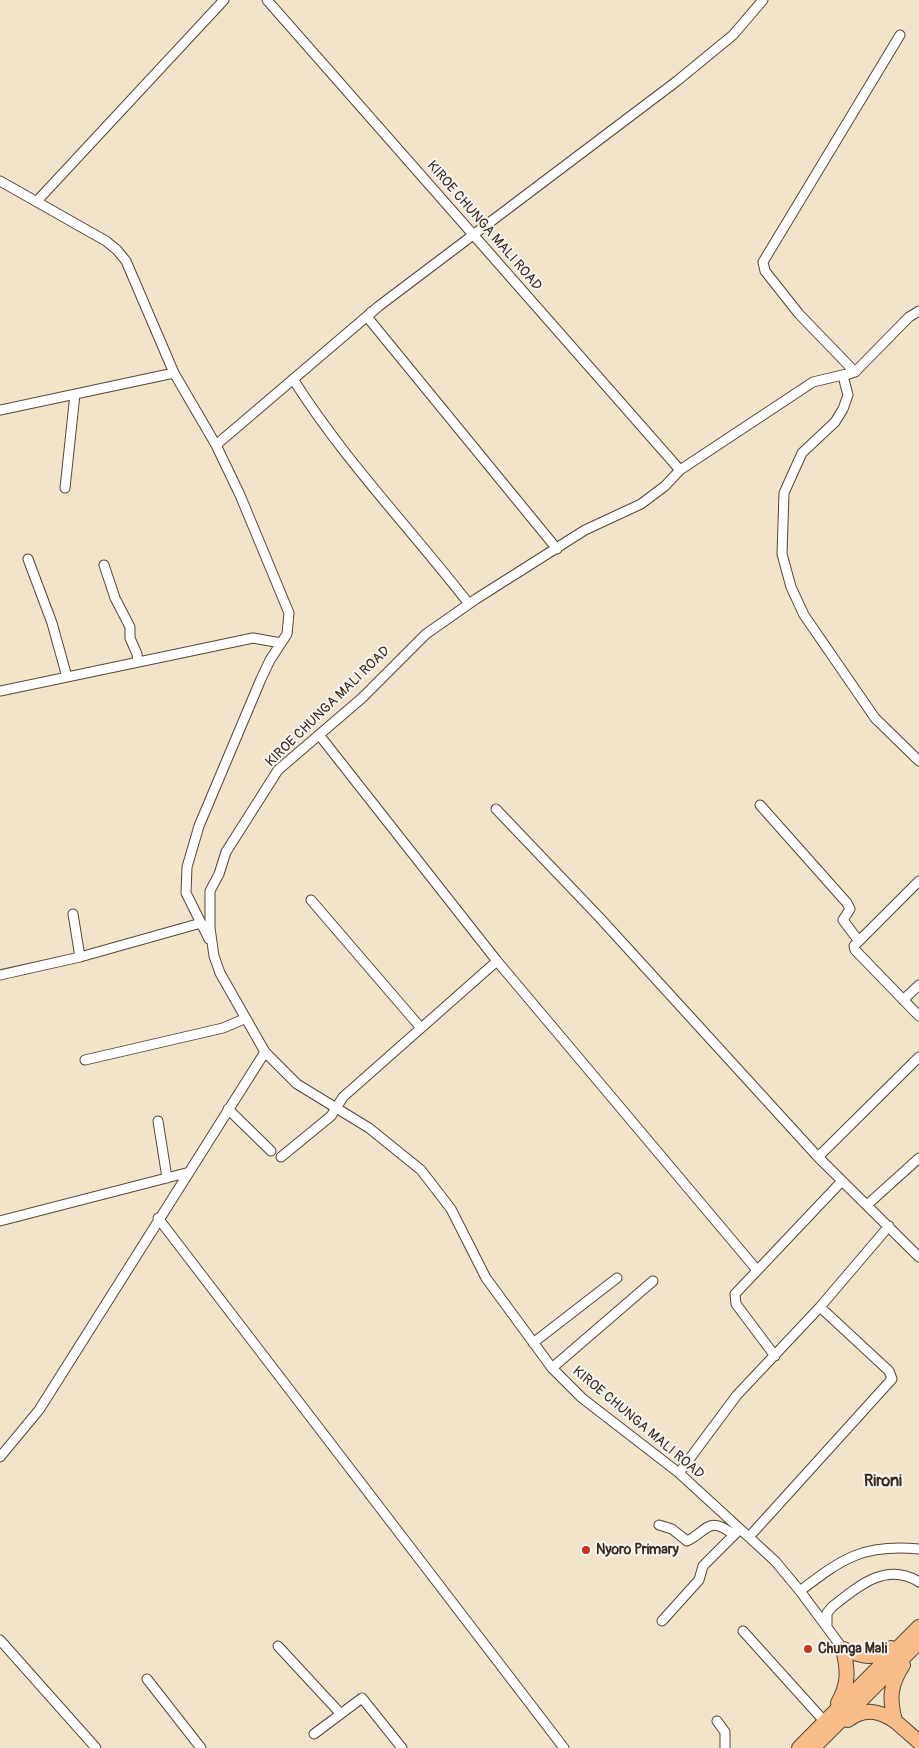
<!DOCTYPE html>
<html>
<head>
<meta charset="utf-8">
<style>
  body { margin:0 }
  canvas { display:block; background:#f2e4cb }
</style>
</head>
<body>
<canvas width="919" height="1748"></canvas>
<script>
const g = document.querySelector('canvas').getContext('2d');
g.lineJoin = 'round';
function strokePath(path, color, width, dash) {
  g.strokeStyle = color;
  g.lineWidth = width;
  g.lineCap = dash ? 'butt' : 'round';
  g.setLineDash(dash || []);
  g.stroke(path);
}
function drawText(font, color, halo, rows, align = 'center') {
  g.font = font + ' Pangolin,sans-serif';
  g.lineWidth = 4;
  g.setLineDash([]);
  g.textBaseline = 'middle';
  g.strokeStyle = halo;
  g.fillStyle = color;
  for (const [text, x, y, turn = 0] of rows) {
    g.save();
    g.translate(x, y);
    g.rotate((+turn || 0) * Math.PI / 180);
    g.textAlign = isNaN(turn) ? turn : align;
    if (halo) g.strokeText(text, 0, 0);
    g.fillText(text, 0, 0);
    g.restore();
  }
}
const minor = new Path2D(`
  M267 0 680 470
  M0 181 106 241 117 250 126 261 174 373 216 445 240 495 289 613 287 634 270 660 261 679 199 826 187 867 186 893 209 939
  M38 200 224 0
  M919 311 909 317 855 372 843 376 848 395 843 409 835 422 802 453 784 493 782 554 791 587 804 615 875 718 919 761
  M371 312 368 318 557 549
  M855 372 799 314 765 271 763 262 900 35
  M293 379C344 460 411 529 469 604
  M0 410 174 373
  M216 445 379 306 677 81 733 35 763 0
  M65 488 75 394
  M28 559 52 623 67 677
  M104 565 115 598 130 627V638L137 654 138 662
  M0 691 253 638 281 643
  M320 736 497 961 757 1270
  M760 805 847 903 850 909 843 920 858 940
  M496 809 600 918 818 1157
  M919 881 854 946 855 950 919 1016
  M311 900 421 1028
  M73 914 80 957
  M0 975 80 957 201 923
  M903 1000 919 985
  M919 1057 818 1157 919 1257
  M85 1060 223 1028 244 1019
  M228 1109 271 1151
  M158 1121 167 1178
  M281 1157 331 1116 343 1097 497 961
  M867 1205 919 1158
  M158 1218 564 1748
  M0 1221 186 1173
  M533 1343 617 1278
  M775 1356 736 1304 735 1294 842 1181
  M552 1368 653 1281
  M0 1457 39 1410 265 1052
  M679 1473 737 1395 820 1307 889 1226
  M659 1525 672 1529 687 1541C707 1532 708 1514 734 1535
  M749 1537 892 1379 889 1371 820 1307
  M800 1591C843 1558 863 1544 919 1549
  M662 1621 699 1580 703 1566 740 1529
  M827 1625V1613L832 1607C857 1587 886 1561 919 1582
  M743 1631 825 1722
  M0 1640 96 1748
  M278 1646 340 1713
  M843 1649 800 1591 775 1561 679 1473 582 1398 552 1368 486 1278 451 1209 421 1170 369 1128 297 1084 265 1052 220 973 214 956 210 928V891L219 874 226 852 278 770 362 698 426 634 476 599 585 530 641 504 665 486 680 470 813 382 855 372
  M147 1679 201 1748
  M717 1721 725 1732V1748
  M314 1734 362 1698 402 1748`);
const primary = new Path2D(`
  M895 1721 919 1742`);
const trunk = new Path2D(`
  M843 1649C862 1656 873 1661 891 1648
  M838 1703C849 1684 848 1670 843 1649
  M848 1720C865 1707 879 1711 895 1721
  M895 1721C889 1698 890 1685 903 1665
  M799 1748 919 1627
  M813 1748 919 1642`);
const markers = [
  [586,1550,5,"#c8321e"],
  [808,1649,5,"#c8321e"]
];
const streetNames = [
  ["KIROE CHUNGA MALI ROAD",484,226,49],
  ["KIROE CHUNGA MALI ROAD",328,707,-44],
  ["KIROE CHUNGA MALI ROAD",638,1423,40]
];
const poiNames = [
  ["Nyoro Primary",596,1550],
  ["Chunga Mali",818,1649]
];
const quarterNames = [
  ["Rironi",883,1482]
];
strokePath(minor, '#564638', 11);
strokePath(primary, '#564638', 16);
strokePath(trunk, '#564638', 16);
strokePath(minor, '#fff', 9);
strokePath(primary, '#f8bd89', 14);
strokePath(trunk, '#f8bd89', 14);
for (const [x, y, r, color] of markers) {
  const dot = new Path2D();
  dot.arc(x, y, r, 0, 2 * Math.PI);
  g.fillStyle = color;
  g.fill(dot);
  strokePath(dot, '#f6f6f2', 2);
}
drawText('14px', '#3b2a1e', '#f6f6f2', streetNames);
drawText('bold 14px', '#3b2a1e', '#f6f6f2', poiNames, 'left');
drawText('bold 16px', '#3b2a1e', '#f6f6f2', quarterNames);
</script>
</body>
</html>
